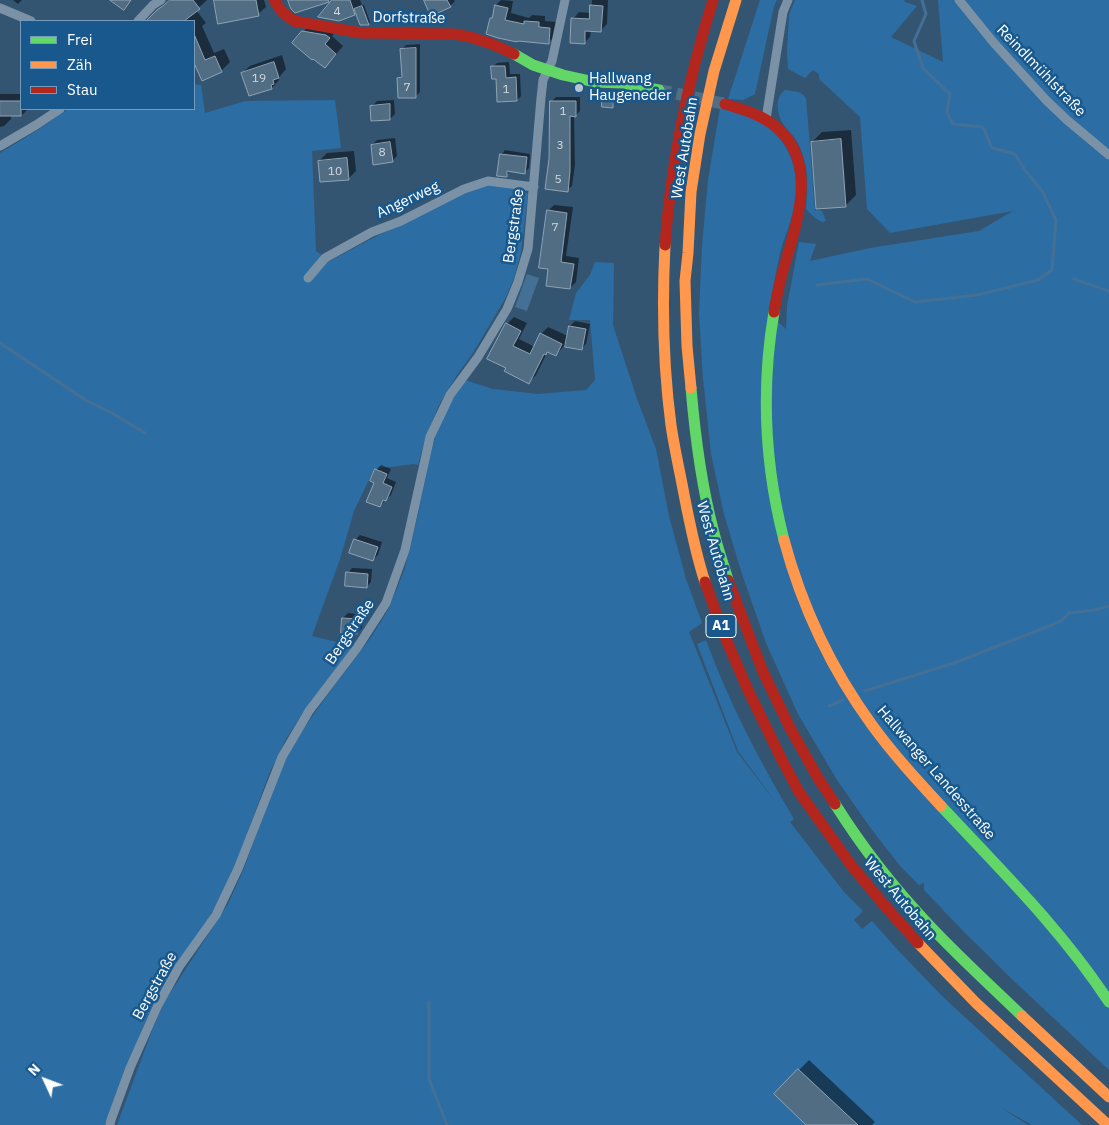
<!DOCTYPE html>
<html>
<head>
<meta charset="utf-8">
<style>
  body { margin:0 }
  #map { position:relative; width:1109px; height:1125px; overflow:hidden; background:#335572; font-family:"IBM Plex Sans",sans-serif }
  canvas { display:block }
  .legend { position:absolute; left:20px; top:20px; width:175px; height:90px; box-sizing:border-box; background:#18588d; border:1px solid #749bbb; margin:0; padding:6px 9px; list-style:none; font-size:15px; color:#fff }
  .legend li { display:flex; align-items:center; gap:10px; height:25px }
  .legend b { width:25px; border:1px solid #749bbb }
  .north { position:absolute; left:20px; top:1055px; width:50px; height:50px; -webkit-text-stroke:4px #18588d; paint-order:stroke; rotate:313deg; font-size:14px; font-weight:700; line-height:20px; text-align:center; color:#fff }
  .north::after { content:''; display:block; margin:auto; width:18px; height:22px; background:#fff; clip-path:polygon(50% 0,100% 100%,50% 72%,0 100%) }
</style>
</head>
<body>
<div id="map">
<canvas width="1109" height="1125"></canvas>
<ul class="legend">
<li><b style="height:6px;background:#63d668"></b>Frei</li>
<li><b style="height:6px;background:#ff974d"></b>Zäh</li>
<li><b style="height:6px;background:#b3261e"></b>Stau</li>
</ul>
<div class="north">N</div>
</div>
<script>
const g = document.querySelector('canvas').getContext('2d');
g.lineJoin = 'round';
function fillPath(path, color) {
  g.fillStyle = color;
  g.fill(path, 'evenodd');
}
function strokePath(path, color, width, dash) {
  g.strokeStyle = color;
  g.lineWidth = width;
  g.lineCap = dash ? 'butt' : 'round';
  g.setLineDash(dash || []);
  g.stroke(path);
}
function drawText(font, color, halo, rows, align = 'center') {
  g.font = font + ' "IBM Plex Sans",sans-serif';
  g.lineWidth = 5;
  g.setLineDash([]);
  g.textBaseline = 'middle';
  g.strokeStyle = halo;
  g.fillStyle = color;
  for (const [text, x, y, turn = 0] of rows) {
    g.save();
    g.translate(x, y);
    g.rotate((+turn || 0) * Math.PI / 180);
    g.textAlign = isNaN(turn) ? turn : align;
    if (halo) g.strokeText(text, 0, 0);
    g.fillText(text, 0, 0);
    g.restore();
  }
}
const green = new Path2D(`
  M760 0H777L774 6 755 94 743 100 728 99Z
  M795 0H904L905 2 917 6 891 37 943 62 938 0H1109V1070L1015 982 964 932 924 890V883L919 885 901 867 872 830 837 780 798 714 766 643 741 571 724 514 711 454 703 378 699 313 702 246 708 180 720 108C733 112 753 117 763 124 795 145 802 181 792 216 789 228 783 240 780 253 776 273 772 293 768 313L786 329 787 306 799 242 816 244 810 261 870 248 979 231 1013 211 890 233 867 209 860 117 819 79V74L813 70 805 78 788 69 787 51 789 15Z
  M194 84 201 85 205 113 245 101 335 100 341 148 312 151 316 251 330 261 369 240 464 193 481 187 491 185 521 188 528 194 521 252 515 275 506 297 473 353 457 375 439 405 425 440 418 465 414 464 374 469 354 511 340 559 312 636 353 646 302 714 286 739 269 774 234 870 218 901 207 921 178 963 156 998 144 1025 113 1102 107 1125H0V153L38 130 68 109H194Z
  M785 90C792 91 802 91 806 98L815 210 822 211 826 221 822 222 815 218 806 209C807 192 809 175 804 159 802 151 799 144 794 137 791 133 787 130 784 125 777 116 774 98 785 90Z
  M595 262 614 263 613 325 637 399 656 449 669 516 686 579 702 623 689 632 737 752 777 804 738 751 697 644 706 640C729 703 760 762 794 819L790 822 844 892 863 911 854 920 862 929 872 921 896 948 942 996 1082 1125H1032L1000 1107 1028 1125H117L153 1028 165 1001 228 904 243 871 280 771 294 742 331 690 372 636 389 608 404 571 414 532 433 444 439 426 448 407 465 380 493 389 538 394 586 390 595 380 590 320H569L576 293 590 275Z`);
const water = new Path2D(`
  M527 274 539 278 527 311 515 307Z`);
const shadow = new Path2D(`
  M13 0H22L18 4Z
  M169 0H207L196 10 206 23 202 26 214 53 224 49 230 62 221 71 196 63 194 64V21H148Z
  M215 0H264L266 7 258 14Z
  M334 0H360L362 5H364L370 22 369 24 361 23 356 12 355 14Z
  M427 0H454L455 1 450 6Z
  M501 0 513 1 511 13 529 18 532 15 545 16V21L556 22 555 36 549 42 491 19 494 16 496 5Z
  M592 0H608L607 24 600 31 591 30 590 37 584 43 573 19 579 12 591 13Z
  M311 24 337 30 332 36 343 46 332 59 303 32Z
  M420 44V92L416 96 399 78 403 74 402 49 406 45Z
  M282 55 286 69 281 75 279 78V80L272 88 242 73 250 66Z
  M509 62 510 74H520L521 96 517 100 497 77 492 67 497 63Z
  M0 94H21V109H28L22 115H11V119L4 126 0 127Z
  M606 94 615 95 614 104 612 106 604 96Z
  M556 97H580V111L576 115H574L575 165 572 186 567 190 550 159 551 102Z
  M394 100 395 114 390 119 372 106 377 101Z
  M851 130 856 195 845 206 812 142 822 132Z
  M395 138 397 156 392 161 372 145 377 140Z
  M505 150 530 154 529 168 525 172 510 171 506 176 501 155Z
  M354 151 356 171 348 179 319 161 327 153Z
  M554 205 573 207 566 256 579 258 576 282 570 288 549 268 548 211Z
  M514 317 527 323 519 339 535 347 541 334 548 327 568 336 570 326 575 321 590 324 586 344 581 349 564 346 556 355 548 351 536 375 529 382 506 371 507 324Z
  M381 465 391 469 387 478 396 482 391 495 379 506 376 482V470Z
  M360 535 382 542 378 555 373 560 355 540Z
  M352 568 372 569 371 582 366 587 348 573Z
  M348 613 363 615 362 628 357 633 343 618Z
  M809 1060 875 1122 872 1125H808L799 1070Z`);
const stream = new Path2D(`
  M1074 279 1109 291
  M817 285 867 279 915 302 977 295 1038 280 1052 270 1056 220 1042 191 1025 170 1015 154 992 148 983 127 953 124 947 113 950 94 923 68 914 41 926 14 922 0
  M0 343 87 401 112 413 145 433
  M865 691 954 663 1052 625 1062 620 1069 613 1094 610 1109 606
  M829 706 843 700
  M429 1002V1079L447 1125`);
const building = new Path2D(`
  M110 0H131L124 10Z
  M170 0H193L200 9 184 21H146L157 10 164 5Z
  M214 0H256L259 16 218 24Z
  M288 0H328L329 2 295 13 291 9Z
  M332 0H350L355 15 339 21 318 17Z
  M424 0H447L451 7 431 16Z
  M495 5 508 8 505 20 524 24V21L539 22V27L550 28 549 44 518 41 517 42 498 38 486 34 490 18H492Z
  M590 5 603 6 601 32 585 31V44L570 43 571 18 589 19Z
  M362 6 369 25H360L354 9Z
  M302 31 326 35 330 38 325 44 336 54 325 68 313 59 312 60 292 43Z
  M194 34 205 60 215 56 222 72 202 81 194 63Z
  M416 48V98H398L397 78 402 77 400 49Z
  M274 62 279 78 273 80 274 84 271 85 272 89 249 96 241 73Z
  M491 66H505L506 78 516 77 517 101 497 102 496 79H492Z
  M602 96H613V108L602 107Z
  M0 101H21V116H0Z
  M550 101H576V117L570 116V171L568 192 545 189 549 159Z
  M390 104V120L371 121 370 106Z
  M841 139 846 207 816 209 811 142Z
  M390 142 393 162 373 165 371 145Z
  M500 154 527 157 525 174 507 171V177L497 176Z
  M347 158 349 180 320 182 318 161Z
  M547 210 567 213 561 262 574 264 570 289 546 286 548 269 539 268Z
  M506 323 521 331 513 346 530 354 540 333 562 344 556 356 547 352 546 355 544 354 529 384 504 371 506 368 487 359Z
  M569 326 586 329 582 350 565 347Z
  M375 469 387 474 383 483 392 487 386 501 383 500 380 507 366 502 374 483 370 481Z
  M354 539 378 547 373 561 349 553Z
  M346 572 368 574 367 588 345 586Z
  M342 618 359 619 357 634 341 633Z
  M798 1069 858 1125H806L774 1094Z`);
const secondaryTunnel = new Path2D(`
  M659 90 725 104`);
const street = new Path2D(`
  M959 0 994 43 1046 100 1067 120 1109 155
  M0 8 31 21
  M138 21 153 5 161 0
  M766 119 783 12 788 0
  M0 146 36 125 60 109
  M308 278 325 258 372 232 401 221 464 189 488 181 534 187
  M110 1125 111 1120 130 1068 158 1005 179 967 216 915 238 869 282 757 309 711 357 648 386 603 405 550 430 437 450 395 478 357 507 309 518 282 528 249 541 98 543 80 552 61 565 0`);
const fast = new Path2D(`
  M514 54 533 65 563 75 595 82 622 83 659 90
  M774 312C761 388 765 466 784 540
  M691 388C695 435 701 483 713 529 717 546 723 563 728 580
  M835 804C862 847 894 888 929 925 959 957 991 986 1022 1016
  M941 806C1000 869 1062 930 1109 1002`);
const slow = new Path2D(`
  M665 245C662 305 663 365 671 425 674 446 679 468 683 489 689 520 695 552 705 582
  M691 388 687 346 685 281 688 253 691 192 700 134 714 71 736 0
  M784 540C802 607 832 670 872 725 893 754 917 780 941 806
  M918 943 976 1003 1108 1125
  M1022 1016 1109 1097`);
const jam = new Path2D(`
  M274 0 282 12 294 21 361 33 454 34 470 37 492 44 514 54
  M725 104C741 109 757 113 771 123 824 160 794 229 781 278 778 289 776 301 774 312
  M665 245C671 161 688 80 713 0
  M728 580 763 672 790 728 818 778 835 804
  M705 582 723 632 747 688 781 758 799 792 851 865 884 905 918 943`);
const markers = [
  [579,88,5,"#b8c4ce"]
];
const numberNames = [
  ["4",337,12],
  ["19",259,79],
  ["7",407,88],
  ["1",506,90],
  ["1",563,112],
  ["3",560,146],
  ["8",382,153],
  ["10",335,172],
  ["5",558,180],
  ["7",555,228]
];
const shields = [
  [721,626,30]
];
const shieldNames = [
  ["A1",721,626]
];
const streetNames = [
  ["Dorfstraße",409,18,1],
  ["Reindlmühlstraße",1041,71,46],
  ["West Autobahn",685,148,-81],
  ["Angerweg",408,200,-25],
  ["Bergstraße",514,226,-82],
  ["West Autobahn",715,551,74],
  ["Bergstraße",350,632,-56],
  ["Hallwanger Landesstraße",936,773,49],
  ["West Autobahn",900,899,50],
  ["Bergstraße",155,986,-61]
];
const poiNames = [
  ["Hallwang",589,79],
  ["Haugeneder",589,96]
];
fillPath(green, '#2c6ea4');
fillPath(water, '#447096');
fillPath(shadow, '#0007');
strokePath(stream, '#447096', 3);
fillPath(building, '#516d84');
strokePath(building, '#8fa3b4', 1);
strokePath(secondaryTunnel, '#526e87', 12, [12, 6]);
strokePath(street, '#7a91a6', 9);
strokePath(fast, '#63d668', 11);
strokePath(slow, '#ff974d', 11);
strokePath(jam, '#b3261e', 11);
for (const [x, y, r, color] of markers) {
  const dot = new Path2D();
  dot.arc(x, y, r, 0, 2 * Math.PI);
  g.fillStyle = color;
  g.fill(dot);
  strokePath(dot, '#18588d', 2);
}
drawText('12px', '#d4dae0', null, numberNames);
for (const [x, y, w] of shields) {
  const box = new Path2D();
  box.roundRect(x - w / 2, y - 11.5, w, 23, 4);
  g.fillStyle = '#18588d';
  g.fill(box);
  strokePath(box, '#fff', 1);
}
drawText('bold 14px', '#fff', null, shieldNames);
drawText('15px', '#fff', '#18588d', streetNames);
drawText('15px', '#fff', '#18588d', poiNames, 'left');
</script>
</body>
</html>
